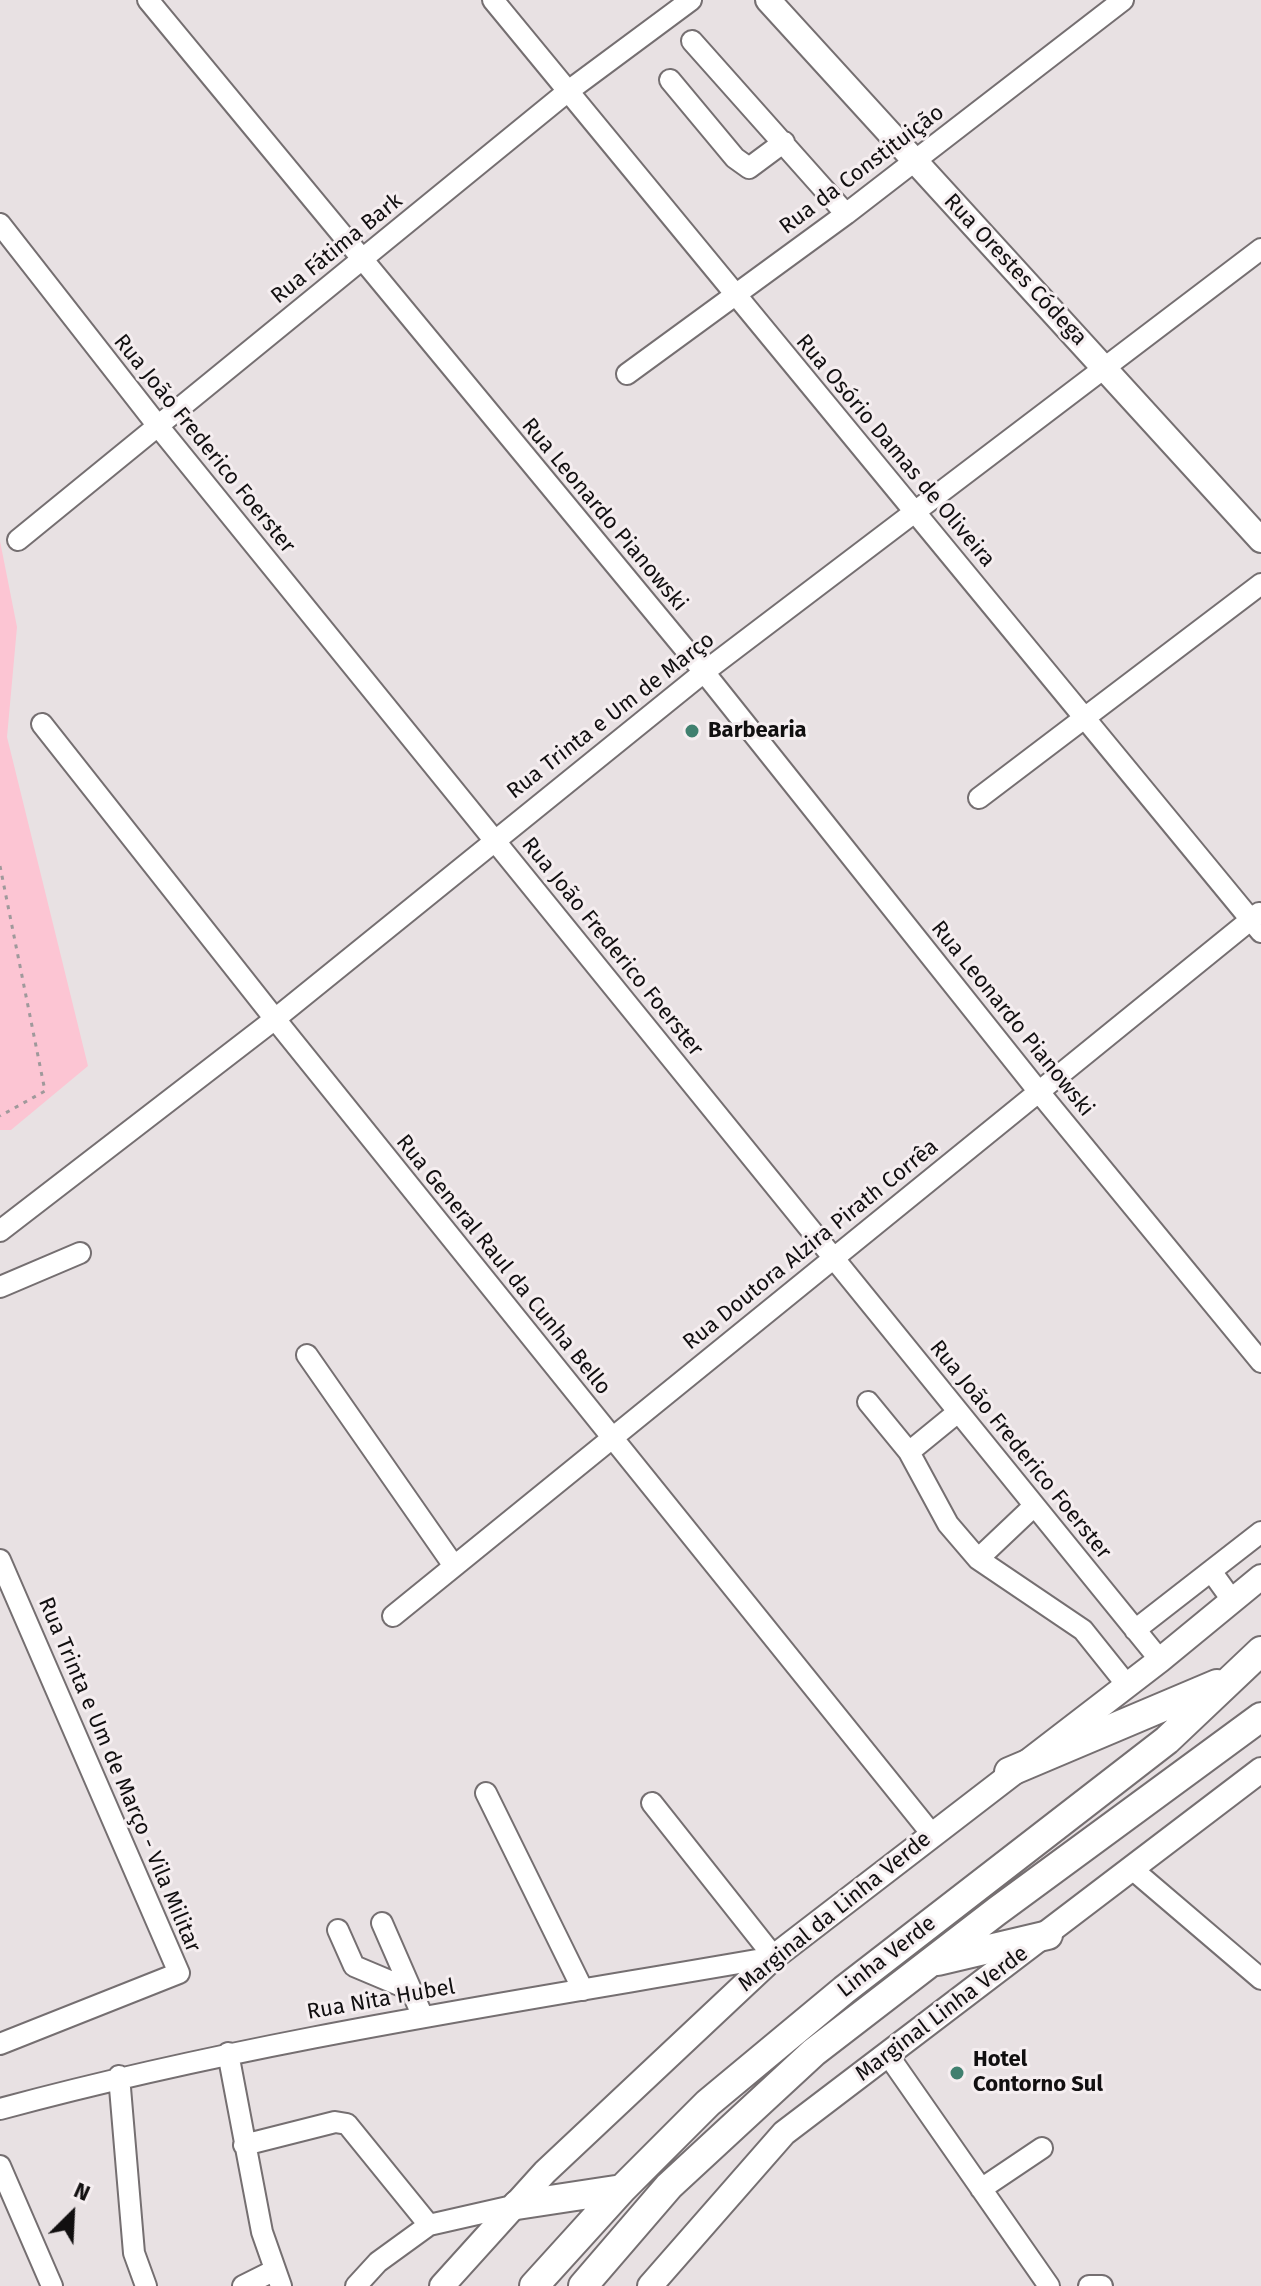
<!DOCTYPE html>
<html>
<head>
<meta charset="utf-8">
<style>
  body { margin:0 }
  #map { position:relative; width:1261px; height:2286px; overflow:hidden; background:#e8e1e3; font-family:"Fira Sans",sans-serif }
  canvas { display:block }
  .north { position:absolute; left:32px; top:2174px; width:80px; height:80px; -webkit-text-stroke:6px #f5eef0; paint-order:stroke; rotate:24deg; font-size:22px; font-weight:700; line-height:32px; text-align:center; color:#110f10 }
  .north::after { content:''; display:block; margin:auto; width:28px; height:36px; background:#110f10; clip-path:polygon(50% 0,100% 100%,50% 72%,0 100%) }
</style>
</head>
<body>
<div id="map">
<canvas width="1261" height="2286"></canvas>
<div class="north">N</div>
</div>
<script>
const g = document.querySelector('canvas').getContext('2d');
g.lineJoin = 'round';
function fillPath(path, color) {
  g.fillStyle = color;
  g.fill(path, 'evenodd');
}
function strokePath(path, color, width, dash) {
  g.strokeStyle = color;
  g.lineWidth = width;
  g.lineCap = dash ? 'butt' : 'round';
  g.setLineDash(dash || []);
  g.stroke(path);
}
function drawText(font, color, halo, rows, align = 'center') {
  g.font = font + ' "Fira Sans",sans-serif';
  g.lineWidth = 6;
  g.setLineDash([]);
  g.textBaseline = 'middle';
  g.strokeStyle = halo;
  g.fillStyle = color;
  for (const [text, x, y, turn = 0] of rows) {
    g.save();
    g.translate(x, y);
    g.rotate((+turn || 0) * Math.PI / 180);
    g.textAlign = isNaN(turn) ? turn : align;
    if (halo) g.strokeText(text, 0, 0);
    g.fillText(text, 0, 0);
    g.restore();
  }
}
const green = new Path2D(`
  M0 541 17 627 7 737 88 1066 11 1130H0Z`);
const path = new Path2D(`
  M0 866 45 1091 0 1116`);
const minor = new Path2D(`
  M148 0 704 672 1039 1092 1261 1362
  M493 0 1261 932
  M692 41 846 214
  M670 80 735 158 749 168 784 142
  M0 224 158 426 1160 1660
  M627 374 846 214 1123 0
  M18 540 567 92 691 0
  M42 724 275 1019 931 1833
  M979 798 1261 584
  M0 1231 275 1019 704 672 1261 249
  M0 1287 80 1253
  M307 1355 454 1566
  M868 1402 909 1452 948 1524 978 1559 1083 1630 1127 1685
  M909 1452 958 1412
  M978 1559 1034 1506
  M0 1560 179 1973 0 2044
  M1211 1571 1232 1600
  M393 1616 1259 913
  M1135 1630 1261 1532
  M486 1793 583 1990
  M1131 1868 1261 1979
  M382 1923 423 2017
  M338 1930 354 1966 411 1990
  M228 2053 262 2232 281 2286
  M888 2055 1049 2286
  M119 2076 134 2253 146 2286
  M0 2109C255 2040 515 2002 774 1957L652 1803
  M244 2145 335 2122 347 2124 429 2225
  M0 2166 52 2286
  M981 2189 1042 2148
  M243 2286 275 2270
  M356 2286 378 2262 429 2225 517 2205
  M1089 2286H1102`);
const major = new Path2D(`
  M768 0 1261 540
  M442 2286 545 2172 774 1957 1160 1660 1261 1577
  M650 2286 784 2133 1261 1770`);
const highway = new Path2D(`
  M1009 1772 1217 1684
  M938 1961 1048 1935
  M517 2205 622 2189
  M534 2286 622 2189 708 2103 844 1990 1167 1740 1261 1651
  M583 2286 669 2186 814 2052 997 1911 1261 1717`);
const markers = [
  [692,731,8,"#40806f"],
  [957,2073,8,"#40806f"]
];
const streetNames = [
  ["Rua da Constituição",862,170,-37],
  ["Rua Fátima Bark",337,249,-39],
  ["Rua Orestes Códega",1015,270,47],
  ["Rua João Frederico Foerster",204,444,51],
  ["Rua Osório Damas de Oliveira",895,451,50],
  ["Rua Leonardo Pianowski",604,515,50],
  ["Rua Trinta e Um de Março",611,716,-38],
  ["Rua João Frederico Foerster",612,947,51],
  ["Rua Leonardo Pianowski",1012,1019,51],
  ["Rua Doutora Alzira Pirath Corrêa",811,1245,-39],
  ["Rua General Raul da Cunha Bello",503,1265,51],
  ["Rua João Frederico Foerster",1020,1450,51],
  ["Rua Trinta e Um de Março - Vila Militar",119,1775,67],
  ["Marginal da Linha Verde",835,1912,-39],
  ["Linha Verde",887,1957,-38],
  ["Rua Nita Hubel",381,2000,-10],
  ["Marginal Linha Verde",942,2014,-37]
];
const poiNames = [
  ["Barbearia",708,731],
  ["Hotel",973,2060],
  ["Contorno Sul",973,2085]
];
fillPath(green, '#fcc5d3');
strokePath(minor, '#756f71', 24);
strokePath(major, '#756f71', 28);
strokePath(highway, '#756f71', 32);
strokePath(path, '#9f999b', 3, [4, 6]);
strokePath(minor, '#fff', 20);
strokePath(major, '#fff', 24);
strokePath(highway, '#fff', 28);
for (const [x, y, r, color] of markers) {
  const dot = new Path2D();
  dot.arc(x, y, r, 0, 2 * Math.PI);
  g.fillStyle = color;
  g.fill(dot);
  strokePath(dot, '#f5eef0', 3);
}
drawText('22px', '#110f10', '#f5eef0', streetNames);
drawText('bold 22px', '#110f10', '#f5eef0', poiNames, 'left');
</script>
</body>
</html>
